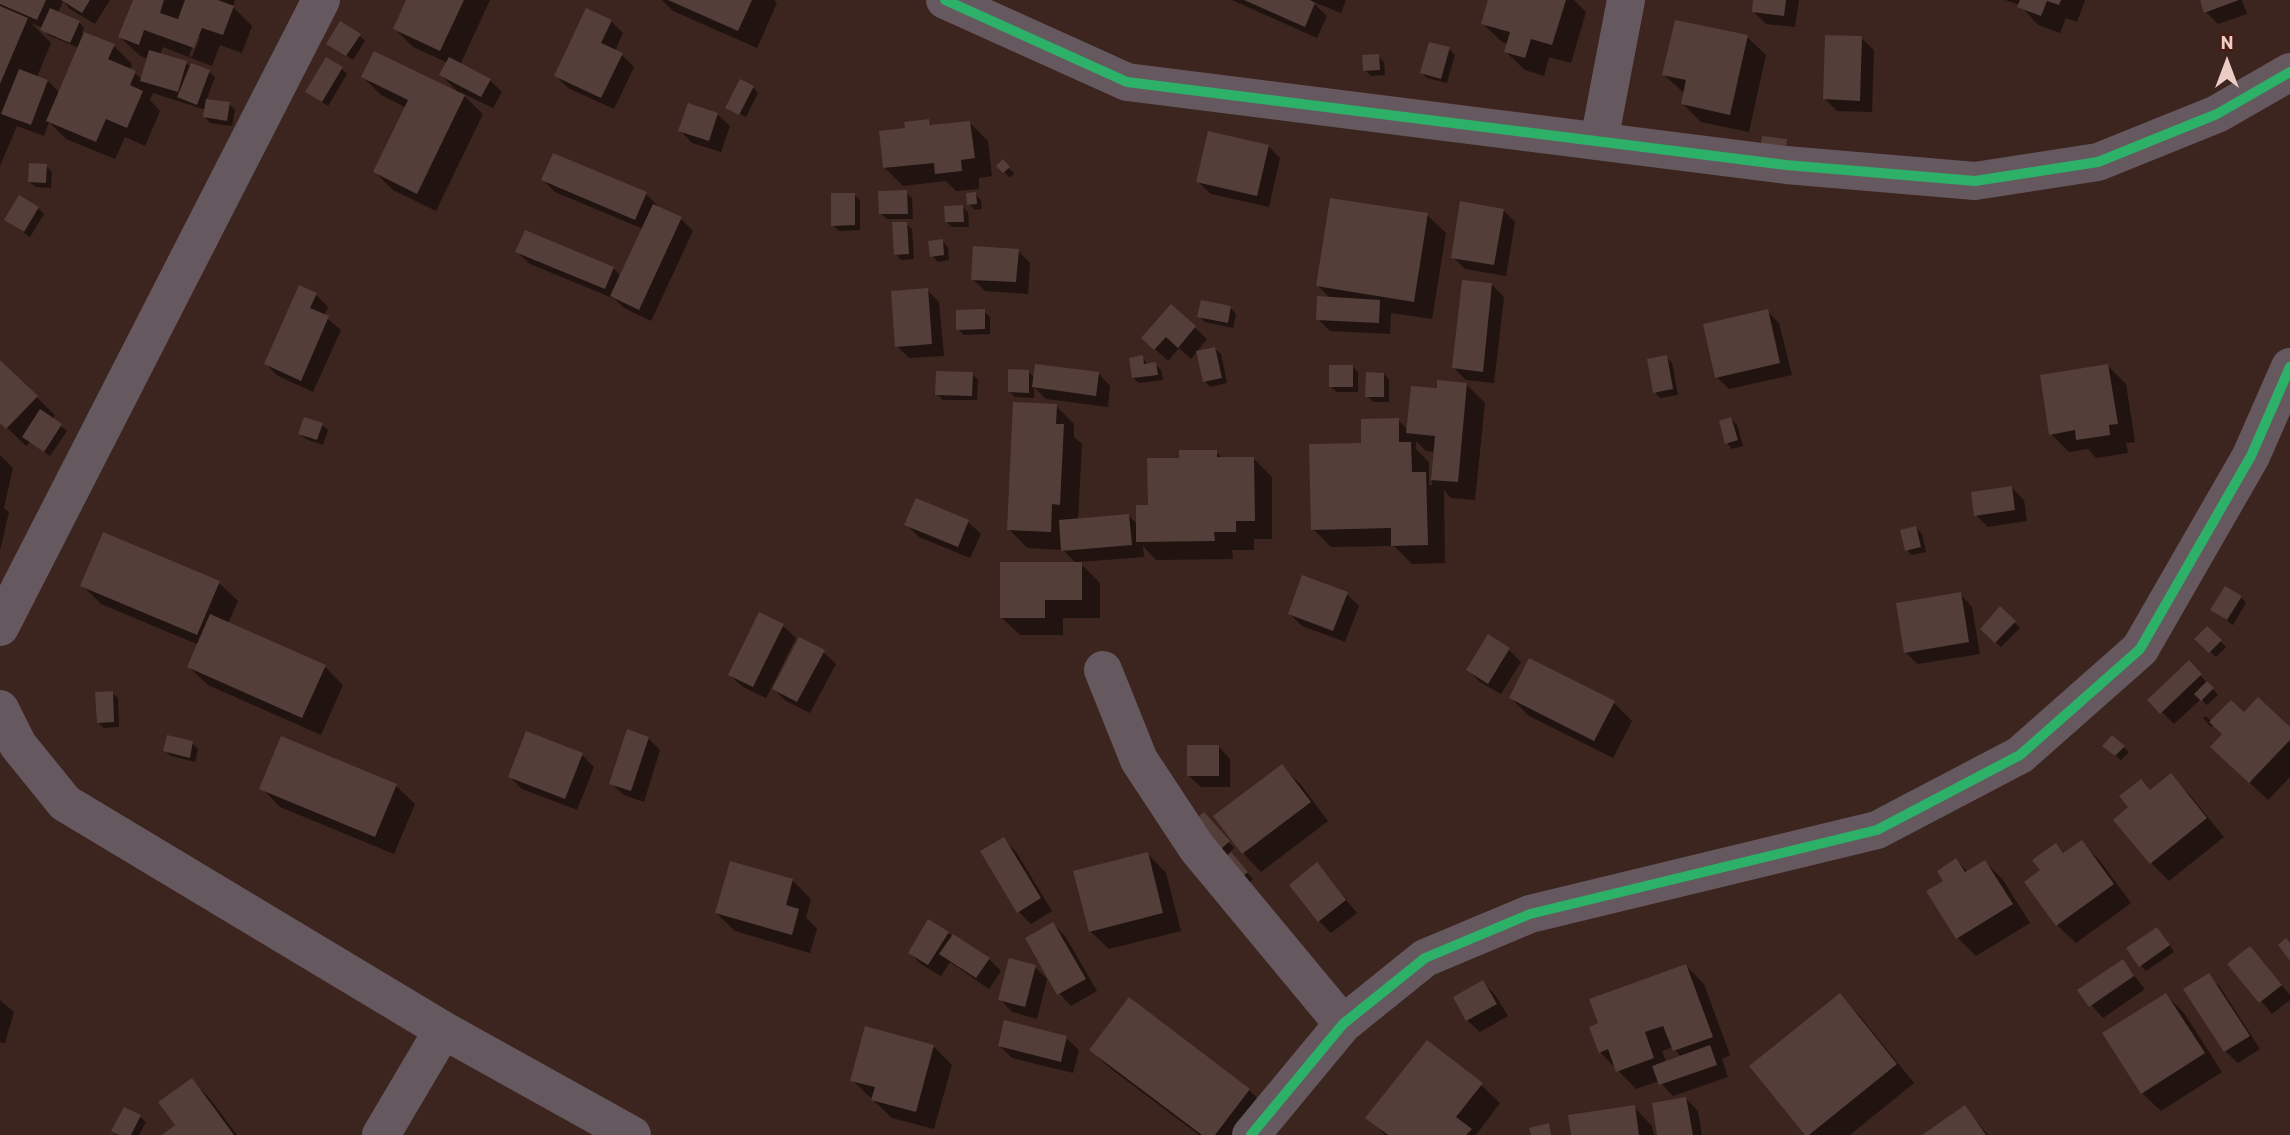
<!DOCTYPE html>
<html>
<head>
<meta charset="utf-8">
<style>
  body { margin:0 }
  #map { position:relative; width:2290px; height:1135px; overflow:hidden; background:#3c241f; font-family:Barlow,sans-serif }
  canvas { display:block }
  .north { position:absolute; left:2192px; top:28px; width:70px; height:70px; -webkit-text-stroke:5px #491c12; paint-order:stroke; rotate:0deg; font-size:19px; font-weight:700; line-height:28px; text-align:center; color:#eccdc6 }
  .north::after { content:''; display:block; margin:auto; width:24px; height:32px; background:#eccdc6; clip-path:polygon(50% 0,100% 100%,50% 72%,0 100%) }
</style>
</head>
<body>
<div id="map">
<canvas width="2290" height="1135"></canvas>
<div class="north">N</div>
</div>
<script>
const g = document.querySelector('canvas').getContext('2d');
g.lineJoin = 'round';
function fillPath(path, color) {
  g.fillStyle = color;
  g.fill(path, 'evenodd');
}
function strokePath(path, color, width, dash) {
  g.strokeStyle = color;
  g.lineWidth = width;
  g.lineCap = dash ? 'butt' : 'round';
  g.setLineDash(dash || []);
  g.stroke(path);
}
const shadow = new Path2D(`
  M0 0H110L95 24 70 9 63 1 58 13 79 22 84 28 82 33 114 46 132 64 130 70 142 79 148 59 139 55 120 37 135 0H235L233 7 252 26 242 53 220 45 212 66 163 47 160 55 209 72 215 77 206 101 229 104 235 110 232 126 210 123 205 117 206 110 153 93 150 100 160 111 145 146 125 137 115 159 66 139 49 122 44 136 17 126 0 166ZM31 23 43 28 48 35 79 48 60 93 48 81 37 77 51 43ZM196 37H200L192 57 189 56Z
  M408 0H490L460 65 490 80 502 92 493 108 460 92 483 114 436 211 393 190 375 172 407 108 381 95 363 77 459 93 441 75 448 63 413 47 395 29Z
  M662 0H774L777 3 757 48 673 11Z
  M1232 0H1346L1341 13 1311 1 1327 16 1317 38Z
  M1490 0H1574L1586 12 1571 63 1549 57 1544 76 1525 70 1506 52 1508 44 1502 42 1483 24Z
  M1755 0H1799L1795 27 1766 24 1753 11Z
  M2005 0H2085L2077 22 2066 18 2060 33 2038 25 2020 5Z
  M2202 0H2242L2247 14 2218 24 2206 12Z
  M611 21 623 33 615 51 622 55 634 67 614 109 568 88 556 76Z
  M359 35 365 41 353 60 328 43Z
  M1747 37 1766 55 1749 132 1701 122 1683 104 1685 94 1664 75Z
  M1861 38 1874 50 1872 112 1837 111 1825 99Z
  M1449 49 1455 55 1447 83 1427 78 1422 73Z
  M1378 56 1384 62 1385 75 1371 76 1365 70Z
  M341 68 347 74 328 106 307 92Z
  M753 87 758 93 746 117 732 110V112L728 108Z
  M717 114 730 126 721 152 692 143 680 130Z
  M928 121 933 126 970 123 988 141 992 176 979 178V189L956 191 946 181 903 186 885 168 907 129Z
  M1268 146 1280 158 1269 207 1211 194 1198 182Z
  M1003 162 1014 173 1010 178 998 166Z
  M46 166 52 172 51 188 36 187 30 182Z
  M543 180 646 194 658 206 657 208 681 219 693 231 651 321 624 308 615 299 530 264 517 252 613 268 621 276 643 229 555 192Z
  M906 192 912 198 913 219H887L881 214Z
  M975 194 981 200 982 209 975 210 969 204Z
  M854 195 860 200V230L839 231 833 225Z
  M962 207 968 212 969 227H952L947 222Z
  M38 208 44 214 30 237 6 220Z
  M1503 210 1515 222 1506 276 1465 269 1453 257Z
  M1427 215 1446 233 1432 319 1391 313 1390 334 1330 331 1318 319 1331 299 1318 286Z
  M906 224 912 229 914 259 901 260 896 254Z
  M942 241 948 247 949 260 938 262 932 256Z
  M1018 251 1030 263 1028 294 985 291 973 279Z
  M1492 285 1504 297 1494 383 1466 380 1454 368Z
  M927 290 939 302 944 356 909 358 897 346Z
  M316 295 328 307 324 316 341 330 313 392 278 376 266 364Z
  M1171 306 1207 339 1191 359 1179 348 1168 361 1143 338Z
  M1231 308 1236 314 1233 328 1205 322 1199 316Z
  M984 311 990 317V334L964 335 958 329Z
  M1767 311 1779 323 1792 375 1729 389 1717 377Z
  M1215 349 1221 354 1227 383 1210 387 1205 381Z
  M1142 357 1148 365 1155 364 1161 370 1163 380 1139 383 1133 378Z
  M1666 357 1672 363 1678 395 1660 398 1655 392Z
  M0 362 55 415 52 419 67 431 50 456 30 442 26 446 0 421Z
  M1352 366 1358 372V392H1337L1331 387Z
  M2108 366 2126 384 2135 442 2126 443 2128 453 2096 458 2088 449 2069 452 2051 434Z
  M1028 371 1035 378 1098 373 1110 386 1108 407 1046 399 1034 387V398L1015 397 1009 391Z
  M972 374 978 380 977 400H943L937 394Z
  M1384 374 1389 380V402H1373L1367 396Z
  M1467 385 1485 403 1475 500 1451 498 1444 490 1445 563 1412 564 1394 546 1331 547 1313 529 1363 444 1398 420 1408 430 1438 390ZM1416 441 1426 451 1435 452 1432 485H1429V462L1416 449Z
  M1056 406 1074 424V437L1082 444 1078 521 1129 516 1138 525 1181 459 1216 452 1223 459 1253 458 1272 477V539H1254V550H1232L1233 559 1156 560 1143 546 1144 557 1079 562 1100 583V618H1063V635H1020L1001 617 1077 564 1063 550 1027 548 1009 529Z
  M1731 419 1737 425 1743 446 1732 449 1727 443Z
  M322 425 328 430 323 445 306 439 300 434Z
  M0 455 13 468 4 508 9 512 0 551Z
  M2012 488 2024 500 2027 521 1988 527 1976 515Z
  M917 500 968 522 981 534 970 558 919 537 906 524Z
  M1916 528 1922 534 1926 552 1912 555 1907 550Z
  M219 583 238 601 228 623 325 667 343 685 321 735 208 685 189 667 199 645 101 604 82 585Z
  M1347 594 1359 606 1345 642 1302 626 1290 614Z
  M1960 594 1972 607 1980 654 1918 664 1905 652Z
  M2241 597 2246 603 2233 625 2212 610Z
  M2000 609 2020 628 2001 647 1982 629Z
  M760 614 783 626 796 638 766 698 743 687 730 675Z
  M2207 628 2226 647 2216 657 2196 639Z
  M1489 637 1509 650 1521 662 1501 694 1480 682 1468 670Z
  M823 652 836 664 810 713 786 701 774 689Z
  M2189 663 2218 695 2207 705 2201 699 2174 724 2150 700Z
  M112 693 118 698 119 727 104 728 98 722Z
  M1511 698 1614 703 1632 721 1613 758 1529 716Z
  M2244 715 2290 730V777L2268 800 2231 765 2224 735 2214 725 2211 727 2203 718 2206 716 2212 722Z
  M2112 737 2129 752 2121 760 2110 751Z
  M282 738 396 786 415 804 394 854 280 807 262 788Z
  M648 738 660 750 644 802 624 795 611 783Z
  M192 743 198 749 195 762 171 756 165 751Z
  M1218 746 1230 759V787H1201L1188 775Z
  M582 755 594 767 577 810 522 789 510 777Z
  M1282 767 1301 785 1328 821 1261 872 1243 853 1215 816Z
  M2171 776 2189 794 2224 837 2169 881 2151 863Z
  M1210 820 1234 848 1229 853 1253 879 1247 884 1221 859Z
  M1004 839 1016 852 1052 911 1031 924 1018 911Z
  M2081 842 2100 861 2131 903 2076 943 2057 925 2042 870 2055 845 2065 854Z
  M1148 854 1166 873 1181 931 1109 949 1090 931Z
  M1956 860 1968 872 1985 862 2003 880 2030 923 1976 956 1958 938Z
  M1317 865 1357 913 1331 933 1319 921Z
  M792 880 811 899 806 917 817 929 810 953 735 931 716 913Z
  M1053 924 1065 936 1097 991 1071 1006 1059 993Z
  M948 933 989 959 1001 971 989 989 950 962 941 976 922 965 910 953Z
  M2163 935 2174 952 2146 971 2141 966Z
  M2250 948 2290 995V1000L2272 1014 2230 964Z
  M2122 961 2145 989 2103 1018 2079 991Z
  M1686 966 1704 984 1730 1055 1722 1059 1728 1077 1673 1096 1659 1081 1636 1089 1600 1052ZM1673 1047 1681 1057 1666 1062 1662 1051Z
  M1035 967 1047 979 1037 1019 1012 1012 1000 999Z
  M2208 975 2220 987 2260 1049 2238 1063 2225 1051 2185 989Z
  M1483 982 1495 995 1508 1016 1480 1032 1467 1020Z
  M1840 995 1858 1014 1914 1083 1850 1135H1807Z
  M2166 995 2184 1013 2222 1072 2161 1111 2142 1093Z
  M0 1000 14 1012 5 1043 0 1042Z
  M1066 1038 1079 1050 1073 1073 1012 1058 1000 1046Z
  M933 1046 952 1065 934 1129 892 1118 852 1080Z
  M1091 1050 1249 1090 1267 1108 1247 1135H1199L1110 1068Z
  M192 1080 210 1099 237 1135H166L178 1126Z
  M1481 1085 1500 1103 1476 1135H1385L1368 1117Z
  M1686 1099 1698 1111 1702 1135H1659Z
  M1634 1107 1652 1126 1654 1135H1573Z
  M1965 1107 1988 1135H1925Z
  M140 1117 146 1122 139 1135H118L113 1131Z`);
const building = new Path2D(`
  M0 0H46L37 20 0 4Z
  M61 0H90L82 13Z
  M133 0H164L160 13 178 19 185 0H218L234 6 223 35 202 28 194 48 144 30 139 45 118 37Z
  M406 0H464L440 51 393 29Z
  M668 0H752L738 31Z
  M1244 0H1310L1315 3 1305 27Z
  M1488 0H1566L1552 45 1531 39 1525 58 1504 52 1510 32 1481 24Z
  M1753 0H1786L1784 16 1752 12Z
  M2020 0H2061L2059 5 2047 1 2041 16 2017 7Z
  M2200 0H2239L2204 13Z
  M0 6 28 18 0 84Z
  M50 8 80 21 70 43 40 30Z
  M586 8 612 20 601 43 623 53 601 98 554 76Z
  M1675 20 1748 35 1730 115 1681 104 1686 80 1662 75Z
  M340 21 361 34 346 56 326 44Z
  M84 32 115 44 108 59 136 71 130 85 143 91 127 128 106 119 96 142 46 121Z
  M1825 35 1862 36 1860 101 1823 99Z
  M1429 42 1450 47 1441 79 1420 73Z
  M149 50 187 61 178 92 140 81Z
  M374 51 465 95 417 194 373 172 408 100 361 77Z
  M1379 54 1380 70 1363 71 1362 55Z
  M326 57 343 67 322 102 305 92Z
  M449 57 491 79 481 97 439 75Z
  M191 63 210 70 197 105 177 97Z
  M19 69 48 80 31 125 1 114Z
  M740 79 754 86 739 115 725 108Z
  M206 99 230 102 227 121 203 117Z
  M688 103 718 113 709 141 678 131Z
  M929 119 930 125 970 121 975 158 961 160 962 171 935 174 934 163 883 168 879 131 905 128 904 122Z
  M1208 131 1269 145 1257 196 1196 182Z
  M1762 136 1787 139 1785 158 1759 155Z
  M553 153 647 192 635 220 541 180Z
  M1003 159 1010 167 1003 173 996 166Z
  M29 163 47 164 46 183 28 182Z
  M907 190 908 214H879L878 191Z
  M976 192 977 204 967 205 966 193Z
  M831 193H855V225L831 226Z
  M19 195 39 207 24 232 4 220Z
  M1330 198 1428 213 1414 302 1316 286Z
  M1460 201 1504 209 1494 265 1451 258Z
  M653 204 682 217 639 310 610 296Z
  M963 205 964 222H945L944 206Z
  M892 222H907L909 254 894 255Z
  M525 230 614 267 605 289 515 252Z
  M943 239 944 255 930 257 928 241Z
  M973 246 1019 249 1016 282 971 280Z
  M1462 280 1492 283 1483 372 1452 368Z
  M299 285 317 293 310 308 329 316 301 381 264 364Z
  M928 288 932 344 895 347 891 291Z
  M1317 296 1380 300 1379 323 1316 320Z
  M1201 300 1231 306 1228 323 1197 317Z
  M1171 304 1196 326 1178 348 1166 337 1154 350 1141 338Z
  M985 309V329L956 330V310Z
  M1768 309 1780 363 1715 378 1703 324Z
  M1215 347 1222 378 1203 382 1196 351Z
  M1143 355 1144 364 1156 362 1158 375 1132 378 1129 358Z
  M1667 355 1673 389 1653 393 1647 359Z
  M0 360 38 396 6 429 0 423Z
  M1035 364 1099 372 1096 396 1032 387Z
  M2108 364 2118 424 2109 425 2110 435 2076 440 2075 430 2049 435 2040 375Z
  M1329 365H1353V387H1329Z
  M1008 369 1029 370V393L1008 392Z
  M936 371 973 372 972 396 935 395Z
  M1366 372 1384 373V397H1365Z
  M1437 380 1467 383 1458 482 1431 480 1435 436 1406 433 1411 386 1437 388Z
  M1013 402 1057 404 1056 424H1064L1060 505 1052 504 1051 532 1007 530Z
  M40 409 62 424 44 452 22 437Z
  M304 417 323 423 317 440 298 434Z
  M1731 417 1738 440 1725 444 1719 421Z
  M1399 418V442H1411L1412 472H1426L1428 545 1391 546V528L1311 530 1309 444 1361 443V419Z
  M1179 450H1217V457H1254L1255 521H1236V532H1214L1215 541 1136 542V505H1148L1147 458H1179Z
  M2012 486 2015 510 1974 516 1971 492Z
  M916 498 969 520 958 547 904 525Z
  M1129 514 1132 545 1061 551 1059 520Z
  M1916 526 1921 547 1905 551 1900 530Z
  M103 532 220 581 197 635 80 586Z
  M1000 562H1082V600H1045V618H1000Z
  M1302 575 1348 592 1333 631 1288 614Z
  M2225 586 2242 596 2227 620 2210 610Z
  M1961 592 1969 642 1904 653 1896 603Z
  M2000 606 2016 621 1995 643 1980 629Z
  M759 612 784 624 753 687 728 675Z
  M210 614 326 665 302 718 187 667Z
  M2207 626 2222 640 2209 653 2194 639Z
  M1488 634 1510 648 1488 684 1466 670Z
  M799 637 825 650 797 702 772 689Z
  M1529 658 1615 701 1594 741 1509 698Z
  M2189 660 2202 674 2160 714 2147 700Z
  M2207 681 2214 688 2201 701 2194 694Z
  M113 691 114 722 97 723 95 692Z
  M2258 697 2290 727V740L2249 783 2210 747 2222 734 2209 722 2231 700 2244 712Z
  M627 729 649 737 631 791 609 784Z
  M526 731 583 753 565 799 508 777Z
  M167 735 193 741 190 758 163 751Z
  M2112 735 2125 746 2115 756 2102 746Z
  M281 736 397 784 375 837 259 789Z
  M1187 745H1219V776H1187Z
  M1282 764 1311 802 1242 854 1213 816Z
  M2171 773 2207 818 2150 864 2113 820 2128 807 2119 796 2141 779 2150 790Z
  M1204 812 1230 841 1214 855 1188 825Z
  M1004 837 1041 898 1017 913 980 851Z
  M2082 840 2114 884 2056 926 2024 882 2040 870 2032 860 2056 843 2063 853Z
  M1148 852 1163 913 1089 932 1073 871Z
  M1231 852 1248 872 1240 879 1222 860Z
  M1956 858 1965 872 1985 860 2013 904 1956 939 1926 891 1943 881 1937 871Z
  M730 861 793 879 786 905 799 909 792 935 715 913Z
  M1317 862 1346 900 1318 922 1289 885Z
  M928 919 949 932 928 965 908 953Z
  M1053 922 1086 979 1057 995 1025 938Z
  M2157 927 2170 945 2139 967 2126 948Z
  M953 934 990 958 976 978 939 954Z
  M2286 938 2290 943V961L2278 945Z
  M2250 946 2282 985 2259 1003 2227 964Z
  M1009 958 1036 965 1025 1007 998 1000Z
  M2123 959 2134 976 2089 1007 2077 990Z
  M1686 964 1713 1037 1673 1051 1663 1026 1645 1032 1654 1058 1616 1072 1608 1049 1599 1053 1589 1027 1598 1023 1589 999Z
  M2209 973 2250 1036 2224 1052 2183 989Z
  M1483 980 1497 1004 1466 1021 1453 997Z
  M1840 993 1897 1064 1809 1135H1805L1749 1066Z
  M2166 993 2205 1053 2141 1094 2102 1033Z
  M1129 997 1250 1089 1215 1135H1202L1089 1050Z
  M1004 1020 1067 1036 1061 1062 998 1046Z
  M865 1026 934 1045 916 1112 871 1100 875 1087 850 1081Z
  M1427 1040 1483 1083 1456 1117 1472 1129 1466 1135H1388L1365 1118Z
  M1710 1045 1717 1065 1659 1085 1652 1066Z
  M192 1078 234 1135H162L175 1125 158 1102Z
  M1686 1097 1693 1135H1657L1652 1103Z
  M1635 1105 1639 1135H1571L1568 1115Z
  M1965 1105 1986 1135H1922Z
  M124 1107 141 1115 131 1135H119L111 1131Z
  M1549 1123 1551 1135H1531L1529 1128Z`);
const minor = new Path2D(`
  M945 0 1127 82 1786 165 1975 181 2098 162 2217 114 2290 72
  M1599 141 1626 0
  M0 627 321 0
  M1103 670 1139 760 1197 848 1343 1024
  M0 709 18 745 65 803 443 1030 632 1135
  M381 1135 443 1030
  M1251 1135 1343 1024 1425 958 1530 914 1877 830 2020 755 2140 649 2251 456 2290 367`);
const cycleway = new Path2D(`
  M945 0 1127 82 1786 165 1975 181 2098 162 2217 114 2290 72
  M1251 1135 1343 1024 1425 958 1530 914 1877 830 2020 755 2140 649 2251 456 2290 367`);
fillPath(shadow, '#0007');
fillPath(building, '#543e3a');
strokePath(minor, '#66585f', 38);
strokePath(cycleway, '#2db169', 10);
</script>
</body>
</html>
